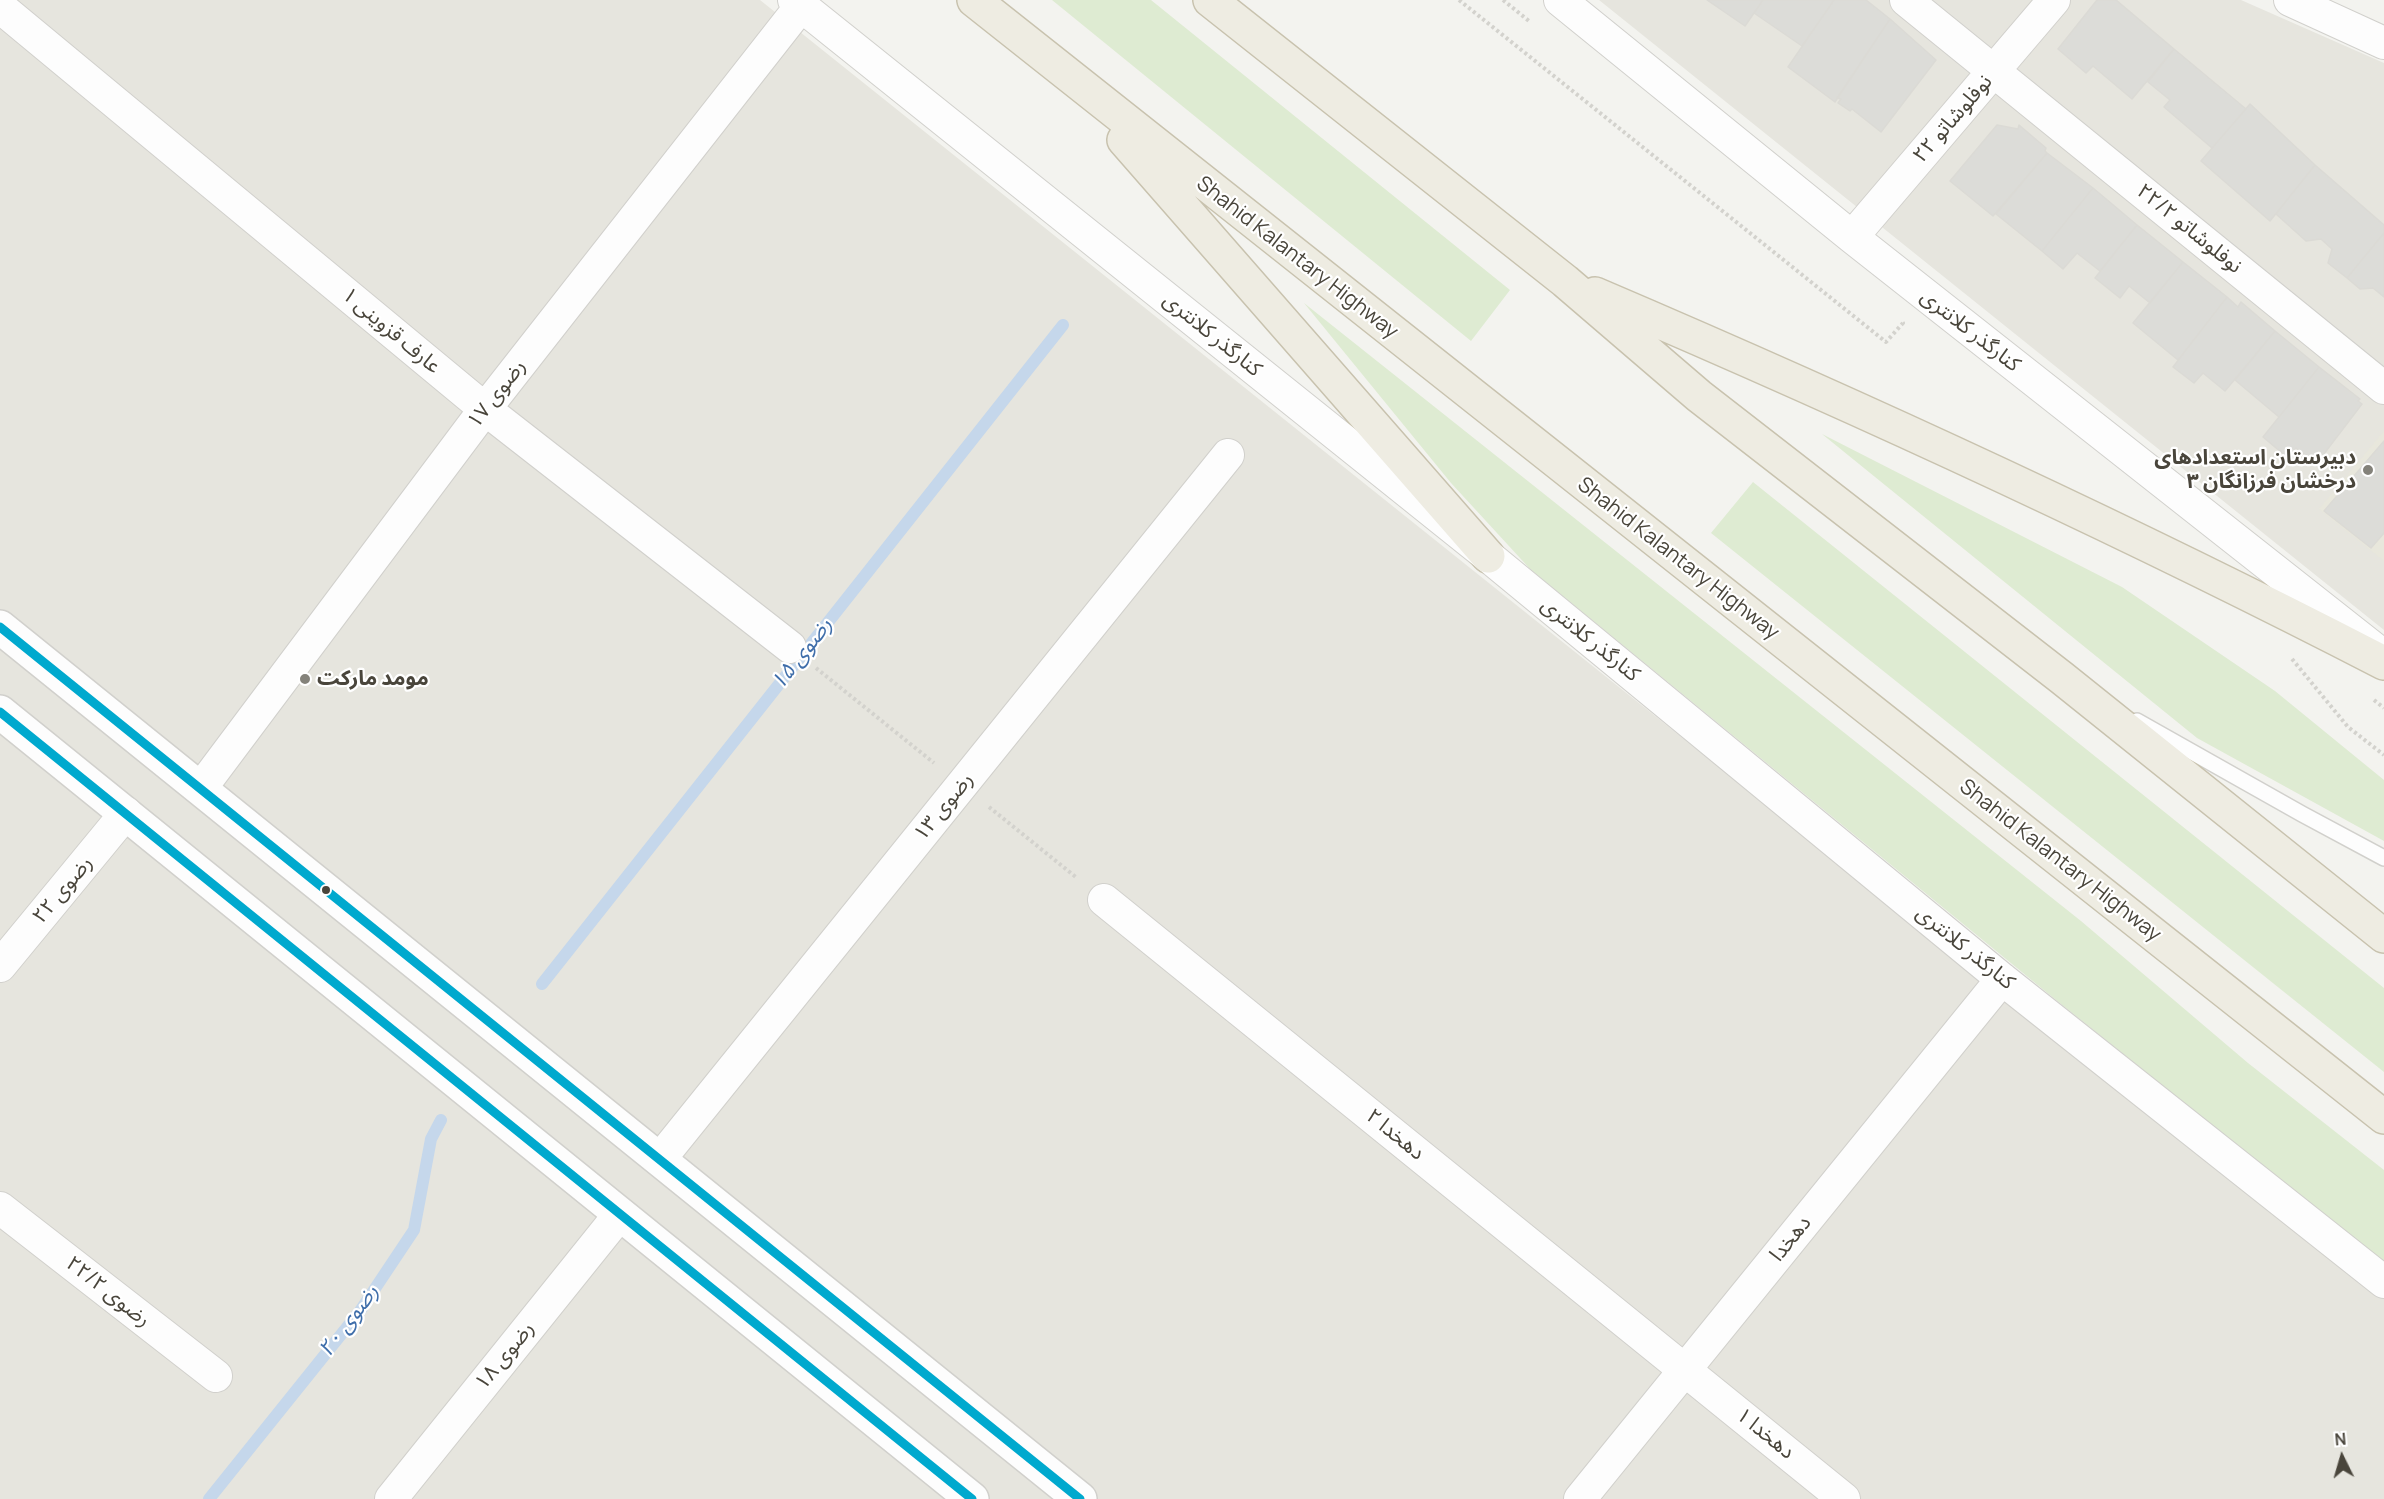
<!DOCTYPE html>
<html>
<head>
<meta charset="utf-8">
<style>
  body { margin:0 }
  #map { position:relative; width:2384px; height:1499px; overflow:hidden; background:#f3f3ef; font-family:Manrope,sans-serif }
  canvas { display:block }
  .north { position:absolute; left:2312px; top:1427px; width:60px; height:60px; -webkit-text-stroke:4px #fff; paint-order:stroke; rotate:355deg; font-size:16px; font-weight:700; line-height:24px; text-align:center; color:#49453b }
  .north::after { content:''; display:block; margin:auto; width:21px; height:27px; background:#49453b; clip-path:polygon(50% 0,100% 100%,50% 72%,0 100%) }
</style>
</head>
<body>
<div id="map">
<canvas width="2384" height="1499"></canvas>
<div class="north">N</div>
</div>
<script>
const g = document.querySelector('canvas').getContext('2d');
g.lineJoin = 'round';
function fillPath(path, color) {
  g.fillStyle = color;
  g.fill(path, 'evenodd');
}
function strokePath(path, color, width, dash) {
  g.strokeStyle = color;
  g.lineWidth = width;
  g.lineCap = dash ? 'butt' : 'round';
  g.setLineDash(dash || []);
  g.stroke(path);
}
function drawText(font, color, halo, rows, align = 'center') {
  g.font = font + ' Manrope,"Noto Sans Arabic",sans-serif';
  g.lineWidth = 4.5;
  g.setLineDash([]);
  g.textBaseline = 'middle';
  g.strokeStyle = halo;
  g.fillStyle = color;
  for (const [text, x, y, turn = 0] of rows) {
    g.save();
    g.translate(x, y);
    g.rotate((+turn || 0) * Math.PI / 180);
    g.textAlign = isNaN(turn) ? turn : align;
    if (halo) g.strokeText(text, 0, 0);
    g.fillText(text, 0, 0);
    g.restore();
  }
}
const residential = new Path2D(`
  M0 0H760L2384 1299V1499H0Z
  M1599 0H2241L2384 63V630Z`);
const education = new Path2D(`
  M2384 431V561L2319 509Z`);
const green = new Path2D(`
  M1052 0H1151L1510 290 1471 341Z
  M1304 303 2081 921 2248 1063 2384 1170V1263L2056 1000 1531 570 1451 483Z
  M1822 434 2122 587 2275 691 2384 780V841L2197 738Z
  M1753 482 2384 988V1072L1711 533Z`);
const stream = new Path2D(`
  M542 984 1063 325
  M209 1499 360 1311 414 1230 431 1139 441 1120`);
const building = new Path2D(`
  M1707 0H1763L1745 26Z
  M1763 0H1834L1802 46 1754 13Z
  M1834 0H1866L1890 19 1835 102 1788 67Z
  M2097 0H2116L2174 49 2132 99 2093 66 2086 73 2058 49Z
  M1890 19 1936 60 1881 132 1852 109 1850 111 1838 103 1841 99 1837 98Z
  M2174 49 2246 109 2212 148 2164 107 2170 100 2148 82Z
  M2250 104 2315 165 2270 221 2201 161Z
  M1997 125 2018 129 2019 125 2046 148 2045 151 2047 153 1993 216 1950 181Z
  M2047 153 2093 188 2042 251 1996 214Z
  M2315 165 2384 225V233L2347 278 2328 263 2332 249 2321 239 2306 241 2276 214Z
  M2093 188 2137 225 2100 271 2077 253 2063 269 2042 251Z
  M2137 225 2183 262 2150 303 2129 286 2120 298 2095 278Z
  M2384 233V297L2373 288 2360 289 2347 278Z
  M2183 262 2227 297 2178 360 2133 323Z
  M2227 297 2238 307 2241 302 2275 331 2225 391 2203 373 2194 383 2173 367Z
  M2275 331 2319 367 2279 417 2235 380Z
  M2319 367 2360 399 2358 401 2362 404 2317 463 2296 448 2288 458 2263 437Z
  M2384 441V533L2371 548 2324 511Z`);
const path = new Path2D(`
  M1459 0 1886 342 1903 323 1901 321
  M1503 0 1529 21
  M2292 659 2348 727 2384 755
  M816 668 934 763
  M2374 700 2384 708
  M989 807 1077 878`);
const service = new Path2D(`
  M2137 721 2302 814 2384 858`);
const minor = new Path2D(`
  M794 0 1488 556 2002 979 2384 1282
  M1560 0 1852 237 2376 650
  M1906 0 2384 388
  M2290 0 2384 43
  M0 7 485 409 790 647
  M1852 237 2054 0
  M201 788 485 409 801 6
  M1104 900 1844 1499
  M0 966 126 813
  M660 1159 1228 455
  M0 1208 216 1376
  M391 1499 620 1214
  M1580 1499 2002 979`);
const tertiary = new Path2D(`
  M0 627 1080 1499
  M0 712 972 1499`);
const trunk = new Path2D(`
  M974 0 2384 1117
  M1210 0 1565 281 1699 396 2062 678 2384 936
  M1124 140 1488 556
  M1595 294C1862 408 2126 530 2384 663`);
const bus1 = new Path2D(`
  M0 627 1080 1499
  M0 712 972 1499`);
const markers = [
  [2368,470,6,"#84827a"],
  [305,679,6,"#84827a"],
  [326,890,5,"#49453b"]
];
const streetNames = [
  ["نوفلوشاتو ۲۲",1953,119,-49],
  ["نوفلوشاتو ۲۲/۲",2189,229,39],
  ["Shahid Kalantary Highway",1297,258,38],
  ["عارف قزوینی ۱",391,331,40],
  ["کنارگذر کلانتری",1970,331,38],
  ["کنارگذر کلانتری",1212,335,39],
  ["رضوی ۱۷",497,394,-52],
  ["Shahid Kalantary Highway",1678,559,38],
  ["کنارگذر کلانتری",1590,640,39],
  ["رضوی ۱۳",944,807,-51],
  ["Shahid Kalantary Highway",2060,861,38],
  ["رضوی ۲۲",63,890,-50],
  ["کنارگذر کلانتری",1965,948,39],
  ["دهخدا ۲",1395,1135,39],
  ["دهخدا",1791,1239,-51],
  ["رضوی ۲۲/۲",108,1292,38],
  ["رضوی ۱۸",505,1356,-51],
  ["دهخدا ۱",1765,1434,39]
];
const poiNames = [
  ["دبیرستان استعدادهای",2356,458],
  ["درخشان فرزانگان ۳",2356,482],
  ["مومد مارکت",317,679,"left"]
];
const waterNames = [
  ["رضوی ۱۵",802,654,-52],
  ["رضوی ۲۰",349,1321,-53]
];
fillPath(residential, '#e6e5de');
fillPath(education, '#e8e7dc');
fillPath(green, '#deebd2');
strokePath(stream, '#c5d7eb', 12);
fillPath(building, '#dcdcd8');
strokePath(building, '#dbdad5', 1.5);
strokePath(service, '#d1d0cc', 18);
strokePath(minor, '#d1d0cc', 34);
strokePath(tertiary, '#d1d0cc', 36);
strokePath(trunk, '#c8c2ae', 36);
strokePath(path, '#d3d2cd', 4, [3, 3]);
strokePath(service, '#fdfdfd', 15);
strokePath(minor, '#fdfdfd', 32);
strokePath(tertiary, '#fdfdfd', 33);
strokePath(trunk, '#eeece2', 33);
strokePath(bus1, '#00a9ce', 9);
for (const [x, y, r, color] of markers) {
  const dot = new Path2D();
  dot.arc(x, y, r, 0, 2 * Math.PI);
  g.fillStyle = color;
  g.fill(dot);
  strokePath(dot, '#fff', 2);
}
drawText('21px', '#49453b', '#fff', streetNames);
drawText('bold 21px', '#49453b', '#fff', poiNames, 'right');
drawText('italic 22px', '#3f6eaa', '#fff', waterNames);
</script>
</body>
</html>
